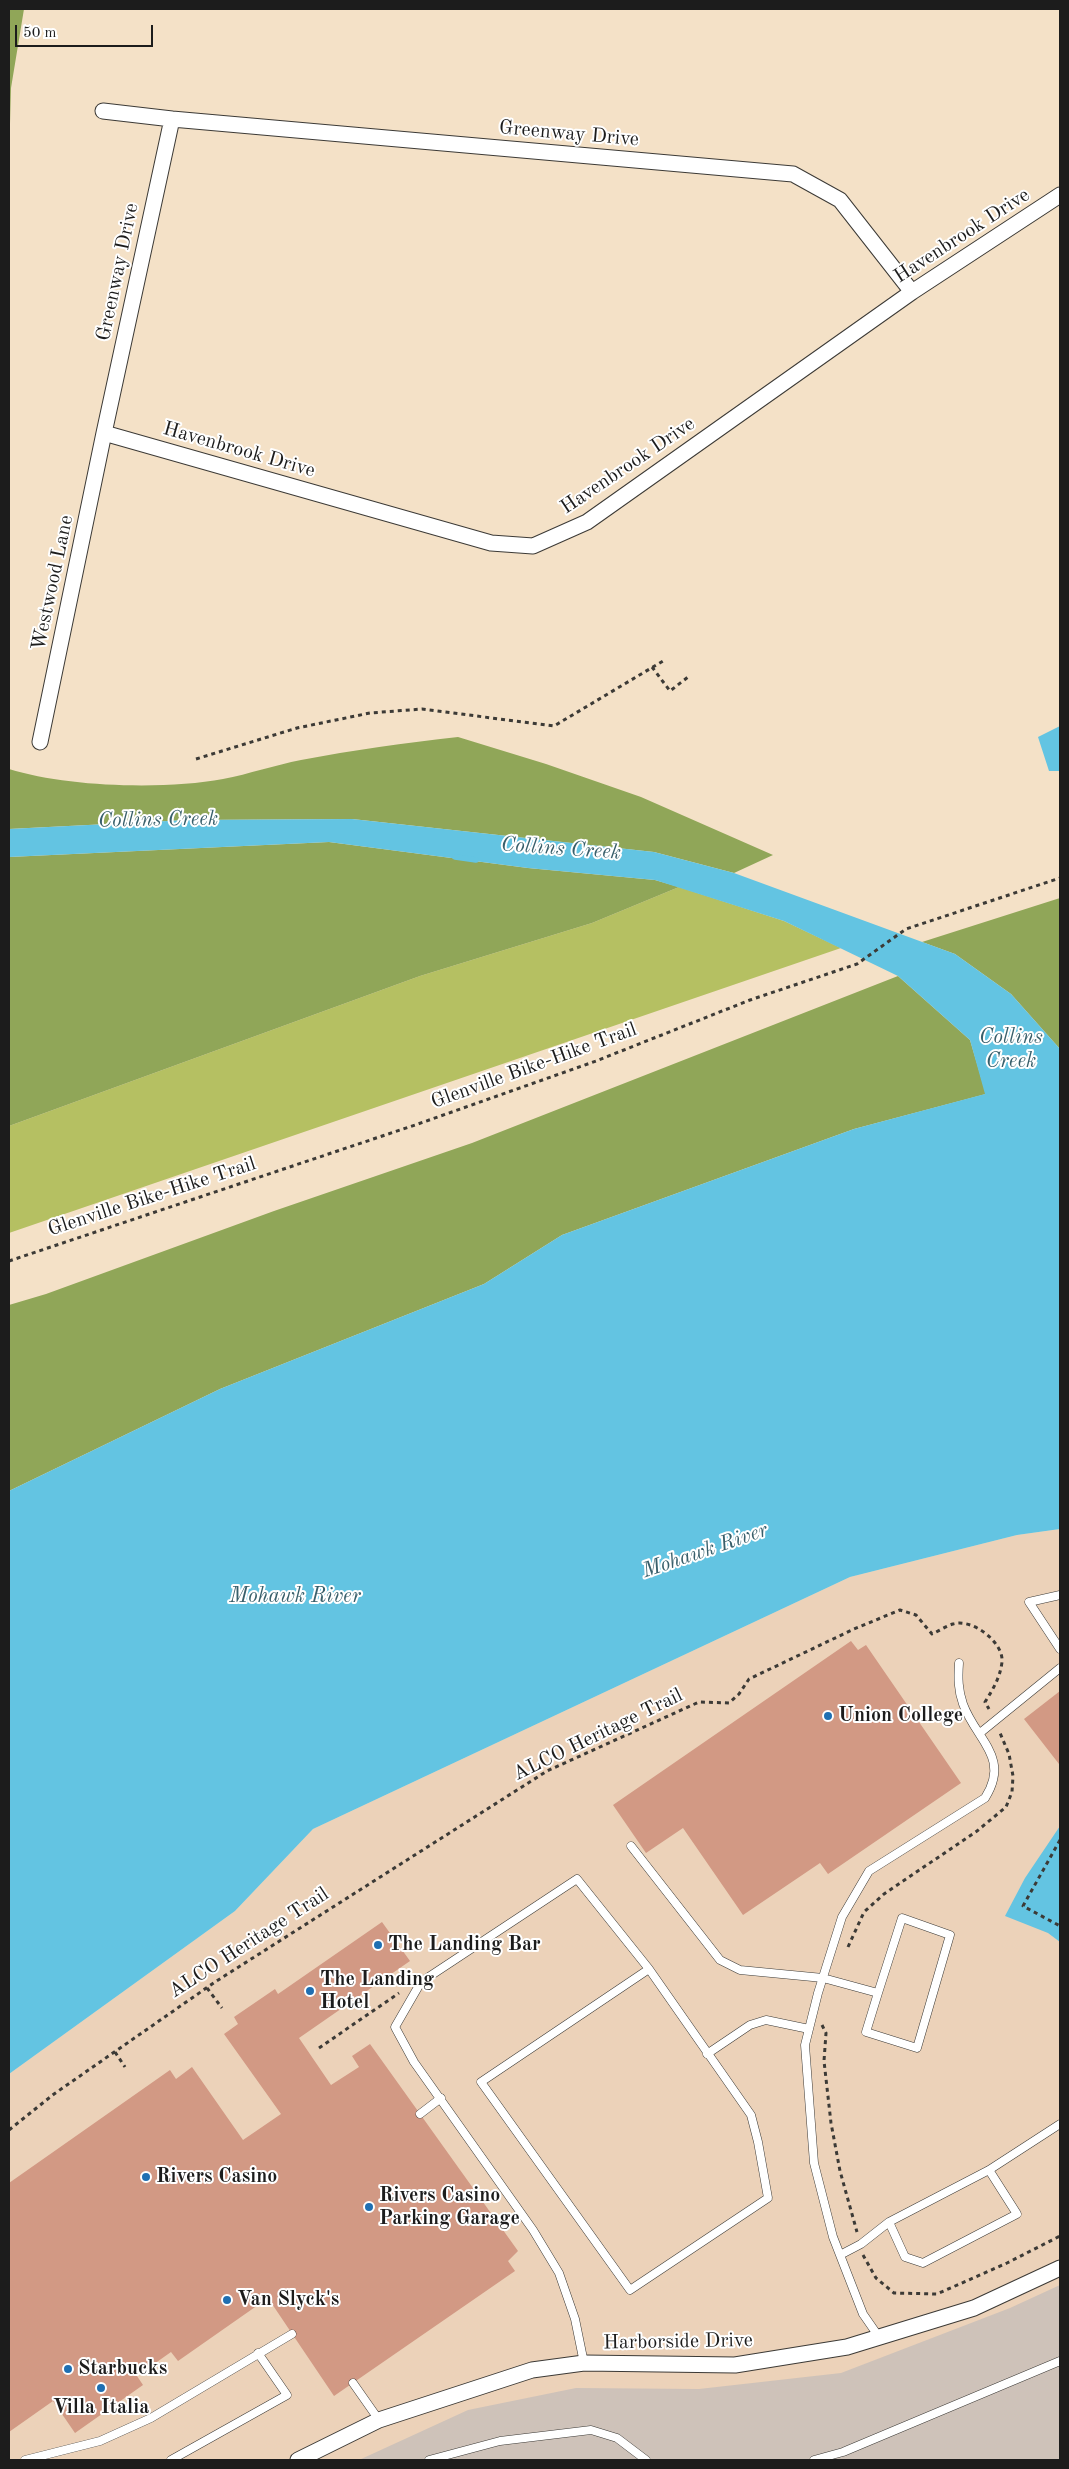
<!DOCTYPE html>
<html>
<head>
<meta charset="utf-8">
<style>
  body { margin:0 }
  #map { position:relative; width:1069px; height:2469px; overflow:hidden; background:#f4e1c7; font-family:"Old Standard TT",serif }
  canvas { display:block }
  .frame { position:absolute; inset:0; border:10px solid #1c1c1c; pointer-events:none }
  .scale { position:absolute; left:15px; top:25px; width:138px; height:22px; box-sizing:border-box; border:2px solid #1c1c1c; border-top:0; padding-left:6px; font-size:15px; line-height:18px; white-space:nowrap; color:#1c1c1c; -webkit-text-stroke:4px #fff; paint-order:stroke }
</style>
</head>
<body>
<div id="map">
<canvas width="1069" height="2469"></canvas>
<div class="frame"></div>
<div class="scale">50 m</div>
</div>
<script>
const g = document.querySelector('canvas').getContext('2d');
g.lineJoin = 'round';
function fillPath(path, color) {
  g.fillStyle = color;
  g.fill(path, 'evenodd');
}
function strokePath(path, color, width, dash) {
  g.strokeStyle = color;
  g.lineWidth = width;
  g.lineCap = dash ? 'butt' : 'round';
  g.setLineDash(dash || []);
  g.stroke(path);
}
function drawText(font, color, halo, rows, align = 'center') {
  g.font = font + ' "Old Standard TT",serif';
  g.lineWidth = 4;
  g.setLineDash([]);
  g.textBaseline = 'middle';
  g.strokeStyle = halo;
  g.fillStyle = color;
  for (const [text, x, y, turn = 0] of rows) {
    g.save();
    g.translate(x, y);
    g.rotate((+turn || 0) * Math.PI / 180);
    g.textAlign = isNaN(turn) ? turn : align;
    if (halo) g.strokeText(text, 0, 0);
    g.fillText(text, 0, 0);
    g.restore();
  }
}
const built = new Path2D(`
  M1060 1529V2460H9V2074L235 1911 313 1829 850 1577 1017 1535Z`);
const industrial = new Path2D(`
  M1060 2285V2460H359L468 2410 576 2388 699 2389 841 2373 1010 2308Z`);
const green = new Path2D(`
  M679 887 784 921 841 948 9 1233V1126L420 976 592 923Z`);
const forest = new Path2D(`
  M9 9H24L11 88 9 160Z
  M458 737 546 764 641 797 773 855 734 873 654 852 352 819 187 820 9 829V769C66 787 164 790 223 779 249 774 275 765 301 760 353 750 405 743 458 737Z
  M329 842 528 868 655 880 679 887 592 923 420 976 9 1126V857Z
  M1060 898V1049L1011 994 955 954 922 942Z
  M898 976 970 1040 986 1094 854 1129 562 1235 484 1284 220 1389 9 1491V1305L46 1294 274 1211 472 1143Z`);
const water = new Path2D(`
  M1060 726V771H1049L1038 737Z
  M352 819 654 852 734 873 955 954 1011 994 1060 1049V1529L1017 1535 850 1577 313 1829 235 1911 9 2074V1491L220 1389 484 1284 562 1235 854 1129 985 1094 970 1040 898 976 784 921 655 880 528 868 329 842 9 857V829L187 820Z
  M1060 1826V1942L1048 1933 1005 1916 1025 1878Z`);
const stream = new Path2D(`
  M455 857 476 860`);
const building = new Path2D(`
  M851 1641 858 1650 866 1645 961 1783 828 1874 820 1863 743 1915 683 1828 646 1853 613 1805Z
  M1060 1691V1762L1059 1764 1024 1719Z
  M382 1922 410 1961 299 2038 331 2085 359 2067 352 2056 370 2044 518 2251 508 2261 515 2271 334 2396 268 2298 178 2361 171 2352 137 2376 143 2385 75 2433 53 2401 9 2432V2183L170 2070 176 2079 192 2067 243 2140 281 2114 224 2034 238 2024 234 2017 275 1989 278 1994Z`);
const path = new Path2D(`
  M652 667 670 691 688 677
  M196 759 297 728 370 713 422 709 554 726 663 661
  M9 1261 418 1124 596 1061 750 1000 857 964 906 929 1060 878
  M1060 1840 1023 1906 1060 1926
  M848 1947 864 1912 884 1894 977 1831 1006 1807 1012 1792 1013 1776 1009 1754 1000 1733
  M207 1988 222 2008
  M822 2025 826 2033 824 2061 831 2123 840 2171 857 2232
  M319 2048 399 1993
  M115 2052 125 2067
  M9 2130 54 2094 215 1982 547 1771 699 1702 729 1703 739 1694 749 1679 854 1629 900 1610 916 1615 932 1634C939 1631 946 1626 953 1624 973 1618 1004 1643 1002 1662 1000 1678 993 1689 985 1702L989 1709
  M863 2255 876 2278 894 2293 937 2294 1007 2263 1060 2236`);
const lane = new Path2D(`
  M1060 1595 1029 1602 1060 1649
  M980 1733 1060 1668
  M631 1846 720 1960 740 1970 823 1978 878 1993 866 2032 917 2048 950 1935 902 1918 878 1993
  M707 2054 750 2025 766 2020 809 2029
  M420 2114 441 2098
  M889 2222 905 2257 923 2263 1017 2214 989 2170
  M840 2255 861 2244 889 2222 989 2170 1060 2124
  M879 2337 863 2314 833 2237 814 2163 805 2045 818 1993 842 1917 869 1871 985 1798C1011 1757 976 1740 963 1704 958 1690 958 1678 959 1663
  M584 2363 575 2319 559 2273 533 2230 414 2062 395 2027 421 1982 577 1879 649 1969 751 2115 758 2142 768 2198 630 2290 481 2082 649 1969
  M353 2383 379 2420
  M25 2460 100 2441 151 2418 292 2334
  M171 2460 287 2395 258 2353
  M429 2460 500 2441 591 2430 617 2438 646 2460
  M814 2460 843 2452 1060 2361`);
const street = new Path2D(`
  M103 111 172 119
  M104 433 491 543 533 546 587 522 912 292 1060 195
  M40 742 104 433 172 119 793 174 840 200 912 292
  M298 2460 379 2420 532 2370 584 2363 735 2365 847 2347 974 2308 1060 2268`);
const markers = [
  [828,1716,5,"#1f6fb2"],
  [378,1945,5,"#1f6fb2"],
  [310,1991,5,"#1f6fb2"],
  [146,2177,5,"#1f6fb2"],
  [369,2207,5,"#1f6fb2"],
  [227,2300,5,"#1f6fb2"],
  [68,2369,5,"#1f6fb2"],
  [101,2388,5,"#1f6fb2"]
];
const streetNames = [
  ["Greenway Drive",569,134,5],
  ["Havenbrook Drive",962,236,-33],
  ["Greenway Drive",118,272,-78],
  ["Havenbrook Drive",239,450,16],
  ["Havenbrook Drive",628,466,-34],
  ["Westwood Lane",53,583,-78],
  ["Glenville Bike-Hike Trail",534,1066,-20],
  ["Glenville Bike-Hike Trail",152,1197,-18],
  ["ALCO Heritage Trail",598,1735,-26],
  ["ALCO Heritage Trail",249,1943,-33],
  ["Harborside Drive",678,2342,-1]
];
const poiNames = [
  ["Union College",838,1716],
  ["The Landing Bar",388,1945],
  ["The Landing",320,1980],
  ["Hotel",320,2003],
  ["Rivers Casino",156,2177],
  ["Rivers Casino",379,2196],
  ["Parking Garage",379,2219],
  ["Van Slyck's",237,2300],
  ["Starbucks",78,2369],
  ["Villa Italia",101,2408,"center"]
];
const waterNames = [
  ["Collins Creek",158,820,-1],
  ["Collins Creek",561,849,4],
  ["Collins",1011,1037],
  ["Creek",1011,1061],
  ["Mohawk River",705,1551,-19],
  ["Mohawk River",295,1596]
];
fillPath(built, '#ecd2b9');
fillPath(industrial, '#cec2b9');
fillPath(green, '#b5c062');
fillPath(forest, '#90a658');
fillPath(water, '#63c4e2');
strokePath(stream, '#63c4e2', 5.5);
fillPath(building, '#d29984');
strokePath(lane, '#3c3a36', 9);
strokePath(street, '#3c3a36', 17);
strokePath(path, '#3c3a36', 3, [4, 4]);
strokePath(lane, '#fff', 8);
strokePath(street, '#fff', 15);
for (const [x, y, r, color] of markers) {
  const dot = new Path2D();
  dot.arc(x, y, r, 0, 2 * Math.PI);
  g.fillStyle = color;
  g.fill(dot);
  strokePath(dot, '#fff', 2);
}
drawText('20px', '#1c1c1c', '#fff', streetNames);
drawText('bold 20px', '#1c1c1c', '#fff', poiNames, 'left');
drawText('italic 21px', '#385f6b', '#fff', waterNames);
</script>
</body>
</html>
